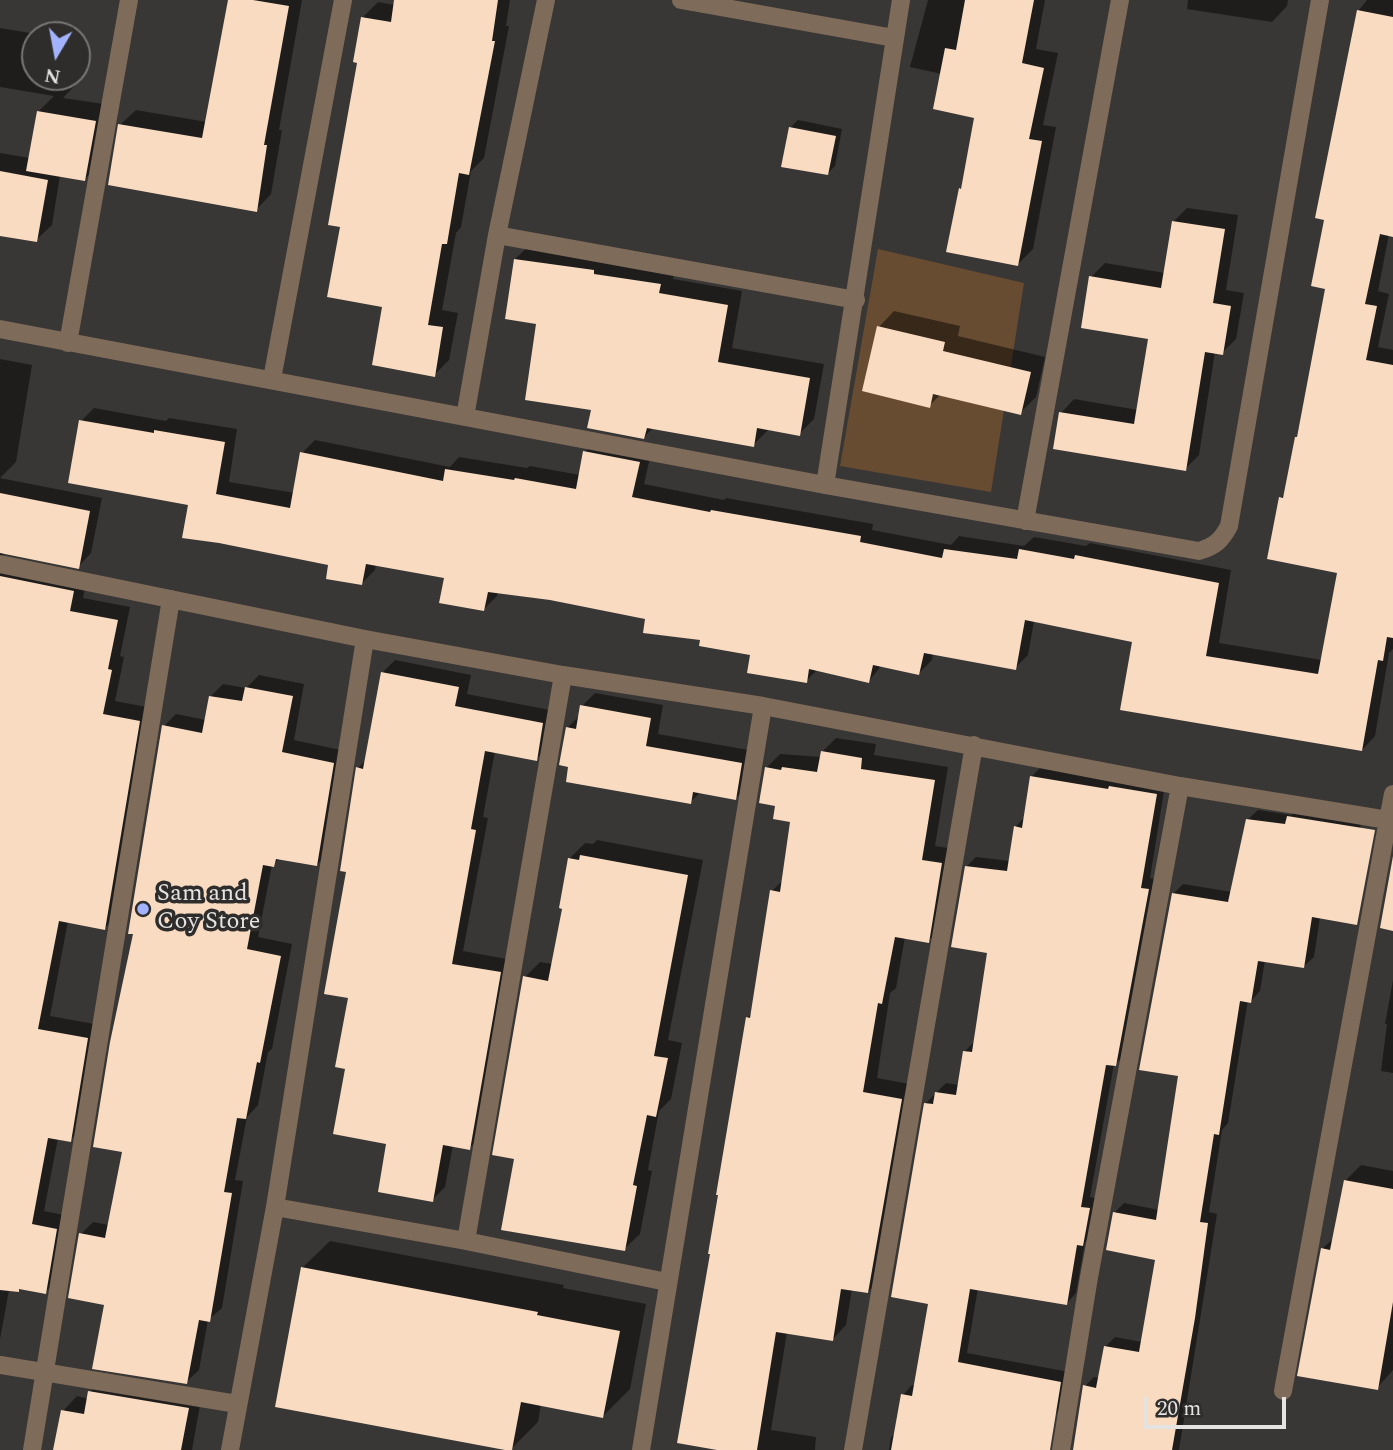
<!DOCTYPE html>
<html>
<head>
<meta charset="utf-8">
<style>
  body { margin:0 }
  #map { position:relative; width:1393px; height:1450px; overflow:hidden; background:#393735; font-family:Spectral,serif }
  canvas { display:block }
  .north { position:absolute; left:21px; top:21px; width:70px; height:70px; box-sizing:border-box; background:#2f2d2b; border:2px solid #777674; border-radius:50%; rotate:190deg; font-size:19px; font-weight:700; line-height:28px; text-align:center; color:#e4e3e2 }
  .north::after { content:''; display:block; margin:auto; width:24px; height:32px; background:#a2b2fd; clip-path:polygon(50% 0,100% 100%,50% 72%,0 100%) }
  .scale { position:absolute; left:1144px; top:1397px; width:142px; height:32px; box-sizing:border-box; border:4px solid #e4e3e2; border-top:0; padding-left:9px; font-size:21px; line-height:24px; white-space:nowrap; color:#e4e3e2; -webkit-text-stroke:5px #2f2d2b; paint-order:stroke }
</style>
</head>
<body>
<div id="map">
<canvas width="1393" height="1450"></canvas>
<div class="north">N</div>
<div class="scale">20 m</div>
</div>
<script>
const g = document.querySelector('canvas').getContext('2d');
g.lineJoin = 'round';
function fillPath(path, color) {
  g.fillStyle = color;
  g.fill(path, 'evenodd');
}
function strokePath(path, color, width, dash) {
  g.strokeStyle = color;
  g.lineWidth = width;
  g.lineCap = dash ? 'butt' : 'round';
  g.setLineDash(dash || []);
  g.stroke(path);
}
function drawText(font, color, halo, rows, align = 'center') {
  g.font = font + ' Spectral,serif';
  g.lineWidth = 7;
  g.setLineDash([]);
  g.textBaseline = 'middle';
  g.strokeStyle = halo;
  g.fillStyle = color;
  for (const [text, x, y, turn = 0] of rows) {
    g.save();
    g.translate(x, y);
    g.rotate((+turn || 0) * Math.PI / 180);
    g.textAlign = isNaN(turn) ? turn : align;
    if (halo) g.strokeText(text, 0, 0);
    g.fillText(text, 0, 0);
    g.restore();
  }
}
const green = new Path2D(`
  M878 249 1024 283 991 492 840 466Z`);
const shadow = new Path2D(`
  M229 0H302L279 130H282L271 194 256 210 120 125 136 110 207 122Z
  M396 0H510L506 26H509L484 158 471 171 461 227 456 233 442 310 458 313 449 360 434 375 384 306 342 226 363 17 378 2 395 5Z
  M928 0H1045L1036 49 1058 53 1043 125 1056 127 1033 249 1018 264 961 189 963 186 976 116 942 74 910 67Z
  M1188 0H1288L1287 6 1272 22 1187 9Z
  M1367 0H1393V230L1389 234 1378 291 1389 294 1378 347 1393 350V649L1389 653 1375 736 1362 750 1134 641 1034 621 1028 655 1015 668 933 653 932 660 919 673 882 665 869 681 818 669 806 681 752 653 647 618 550 598 498 592 497 596 484 609 446 576 376 564 375 570 361 584 330 564 190 503 81 421 94 408 166 421 169 418 237 429 229 482 295 493 302 453 315 440 450 467 459 457 527 468 530 466 580 475 585 452 598 439 652 449 644 484 724 500 726 498 873 524 872 530 951 545 959 536 1024 546 1034 537 1086 546 1090 543 1231 570 1219 643 1322 660 1339 571 1281 498 1285 493 1328 288 1358 11Z
  M0 28 42 35H35V77H77V41L85 43 78 82 63 98 111 105 100 163 85 179 60 175 52 225 36 240 0 234V153L30 158 38 112 54 96 0 87Z
  M798 120 842 129 835 166 827 174 790 128Z
  M1187 208 1238 215 1226 290 1244 293 1236 339 1222 353 1215 352 1199 455 1185 469 1061 413 1074 399 1138 410 1150 338 1091 277 1105 263 1165 273 1173 222Z
  M530 245 675 269 673 279 742 291 732 348 824 364 814 419 799 434 768 430 753 445 654 427 644 437 593 409 538 322 515 259Z
  M894 311 960 326 958 336 1045 357 1036 397 1020 413 941 394 929 406 879 327Z
  M0 359 32 365 16 462 0 478 102 498 91 553 78 567 2 551 5 559 87 578 83 598 130 607 120 656 124 657 115 701 152 708 118 914 105 928 68 921 50 1016 100 1025 83 1127 70 1140 58 1138 44 1211 69 1216 59 1279 45 1292 10 1285 0 1339Z
  M395 660 471 675 467 694 555 711 549 746 536 759 495 751 483 817 488 818 463 951 512 960 482 1136 469 1148 453 1145 445 1187 432 1200 388 1143 347 1068 350 997 348 870 358 768 366 760 383 672Z
  M259 675 304 684 294 740 345 751 329 852 317 865 281 858 272 865 258 937 292 944 272 1049 268 1052 258 1105 247 1117 235 1180 243 1181 222 1308 208 1320 199 1370 186 1382 106 1303 81 1234 93 1222 109 1225 124 1151 135 933 164 726 176 714 206 720 211 696 223 684 246 688Z
  M595 693 663 705 658 734 754 751 748 785 736 798 701 792 690 802 571 766 567 728 580 715 582 706Z
  M836 738 876 744 874 755 948 767 935 846 955 849 942 927 928 941 905 937 896 988 890 993 877 1078 915 1085 882 1277 868 1292 852 1289 846 1325 832 1340 787 1332 771 1430 816 1437 815 1450H727L712 1253 747 1018 752 1013 772 891 783 880 792 820 777 805 766 768 780 754 821 757 822 752Z
  M1041 767 1165 785 1150 878 1158 880 1126 1055 1114 1064 1090 1197 1099 1199 1092 1235 1085 1242 1076 1293 1067 1303 978 1288 967 1353 1069 1372 1064 1405 1018 1450H889L891 1437 896 1433 903 1395 912 1385 915 1386 930 1303 926 1103 946 1083 959 1085 965 1051 975 1041 989 951 966 867 976 857 1010 861 1015 827 1025 817 1032 776Z
  M1298 807 1362 817 1347 910 1320 917 1314 957 1304 966 1265 960 1260 991 1251 1001 1248 1000 1228 1123 1222 1130 1209 1212 1217 1214 1179 1450H1095L1085 1386 1094 1377 1100 1378 1105 1347 1115 1337 1142 1342 1157 1258 1114 1213 1124 1203 1159 1210 1180 1075 1173 894 1183 884 1232 892 1248 819 1258 810 1291 815Z
  M597 840 703 860 668 1040 682 1043 671 1099 659 1111 648 1170 652 1171 640 1234 624 1249 516 1157 525 977 540 962 553 964 570 858 585 843 593 844Z
  M1393 980V1073L1381 1071 1387 1024H1385Z
  M1361 1165 1393 1171V1370L1377 1388 1322 1249 1335 1237 1345 1181Z
  M330 1241 564 1285 563 1288 646 1304 630 1389 603 1416 541 1404 538 1422 511 1449 302 1268Z
  M104 1378 202 1394 192 1450H55L63 1411 77 1396 89 1399 90 1392Z`);
const building = new Path2D(`
  M228 0H253L289 6 264 145H267L257 212 108 185 118 124 202 138Z
  M394 0H498L492 41H495L469 175 459 173 447 244H442L428 325 443 327 435 377 372 365 382 307 327 297 340 227 328 225 357 63 353 62 361 17 391 22Z
  M965 0H1034L1022 63 1044 68 1029 139 1042 141 1018 266 946 252 959 188 961 189 974 118 933 109 945 48 956 50Z
  M1357 10 1393 17V237L1380 234 1365 304 1377 306 1366 360 1393 365V638L1387 637 1383 661 1378 660 1362 751 1120 710 1132 642 1025 620 1016 670 924 653 919 675 873 665 869 683 809 669 807 683 747 673 750 655 699 646 700 640 643 633 645 619 550 600 488 592 484 611 439 603 444 578 366 564 362 585 326 579 328 565 219 543 182 538 188 505 68 483 79 420 154 433V430L225 442 216 494 290 508 300 452 443 481 445 469 514 480 515 478 576 489 583 451 640 462 632 497 710 512 711 510 861 536 860 542 942 558 944 549 1017 559 1019 549 1074 559 1075 555 1219 583 1206 656 1318 674 1337 573 1267 559 1279 497 1283 498 1295 437H1297L1325 289 1311 286 1324 220 1315 218Z
  M37 111 96 121 85 181 26 171Z
  M789 127 836 136 828 175 781 167Z
  M0 171 48 180 37 242 0 236Z
  M1172 221 1225 229 1213 303 1231 306 1223 355 1205 352 1186 471 1053 449 1059 412 1134 424 1148 339 1081 328 1089 276 1161 288Z
  M514 259 594 270V274L661 284 659 293 728 305 718 362 810 378 800 436 757 428 754 447 647 428 644 439 587 428 591 410 525 400 536 324 505 319Z
  M877 326 945 342 943 351 1031 372 1021 415 933 394 930 408 862 391Z
  M0 493 90 511 79 569 0 553Z
  M0 576 74 591 70 611 118 620 108 669 112 670 103 714 140 721 105 930 59 921 38 1029 88 1038 71 1142 48 1138 32 1224 57 1229 46 1294 19 1289V1292L0 1290Z
  M381 672 459 687 455 706 543 723 537 761 485 751 471 829 476 830 452 964 501 972 470 1150 443 1145 433 1202 378 1192 386 1144 333 1134 345 1069 335 1067 348 998 324 994 346 872 340 871 356 767 363 769Z
  M245 687 293 696 282 752 334 763 317 866 276 859 274 867 263 865 247 949 281 956 260 1063 257 1062 246 1119 237 1118 224 1192 232 1193 210 1322 199 1320 187 1384 92 1369 104 1305 68 1298 79 1233 105 1238 122 1152 93 1147 110 1042 133 934H128L162 725 202 733 209 696 242 701Z
  M580 705 651 718 646 746 742 763 736 800 693 792 691 804 566 782 568 767 559 765 566 727 576 729Z
  M821 751 862 758 861 769 935 780 922 860 942 863 929 943 895 937 882 1004 878 1003 863 1092 902 1099 868 1293 841 1289 833 1341 776 1332 757 1450H717L677 1443 710 1254H708L718 1195H716L746 1017 750 1018 770 890 780 892 790 822 773 819 775 806 759 803 765 767 781 770 782 767 817 772Z
  M1030 776 1108 789 1109 786 1157 794 1141 888 1149 889 1116 1066 1106 1065 1081 1207 1090 1208 1083 1246 1077 1245 1067 1305 970 1289 958 1362 1061 1382 1050 1450H891L901 1394 912 1396 928 1304 891 1297 924 1103 933 1104 935 1092 956 1095 963 1051 972 1052 987 953 951 947 965 866 1007 871 1014 826 1022 828Z
  M1287 816 1375 830 1357 925 1312 917 1304 968 1258 961 1251 1003 1240 1001 1219 1135 1214 1134 1200 1222 1208 1223 1195 1318 1172 1450H1073L1083 1385 1096 1388 1104 1346 1139 1352 1155 1260 1106 1250 1113 1212 1156 1220 1178 1076 1139 1070 1172 893 1228 902 1246 819 1285 824Z
  M580 855 688 875 654 1056 668 1058 656 1117 647 1115 633 1185 637 1186 625 1251 501 1230 514 1159 492 1155 523 976 548 981 562 909 559 908 568 858 579 860Z
  M1393 856V931L1380 928Z
  M1344 1180 1393 1189V1302L1378 1390 1297 1376 1321 1248 1330 1250Z
  M301 1267 538 1312 537 1315 620 1331 603 1418 521 1402 512 1450H505L275 1407Z
  M88 1391 189 1408 181 1450H53L61 1410 84 1414Z`);
const street = new Path2D(`
  M681 0 894 38
  M497 235 856 300
  M0 329 825 485 1199 551C1215 546 1221 541 1229 526L1320 0
  M68 343 129 0
  M272 379 343 0
  M465 417 497 235 546 0
  M825 485 901 0
  M1025 521 1120 0
  M0 564 365 639 563 675 763 706 1180 786 1388 820 1393 794
  M275 1207 466 1241 667 1282
  M466 1241 563 675
  M0 1365 237 1404
  M1283 1391 1388 820 1393 821
  M32 1450 171 599
  M230 1450 275 1207 365 639
  M641 1450 763 706
  M853 1450 974 745
  M1061 1450 1089 1277 1180 786`);
const markers = [
  [143,909,7,"#a2b2fd"]
];
const poiNames = [
  ["Sam and",157,895],
  ["Coy Store",157,923]
];
fillPath(green, '#684c32');
fillPath(shadow, '#0007');
fillPath(building, '#f9dbc1');
strokePath(street, '#7e6b59', 18);
for (const [x, y, r, color] of markers) {
  const dot = new Path2D();
  dot.arc(x, y, r, 0, 2 * Math.PI);
  g.fillStyle = color;
  g.fill(dot);
  strokePath(dot, '#2f2d2b', 2.5);
}
drawText('24px', '#e4e3e2', '#2f2d2b', poiNames, 'left');
</script>
</body>
</html>
